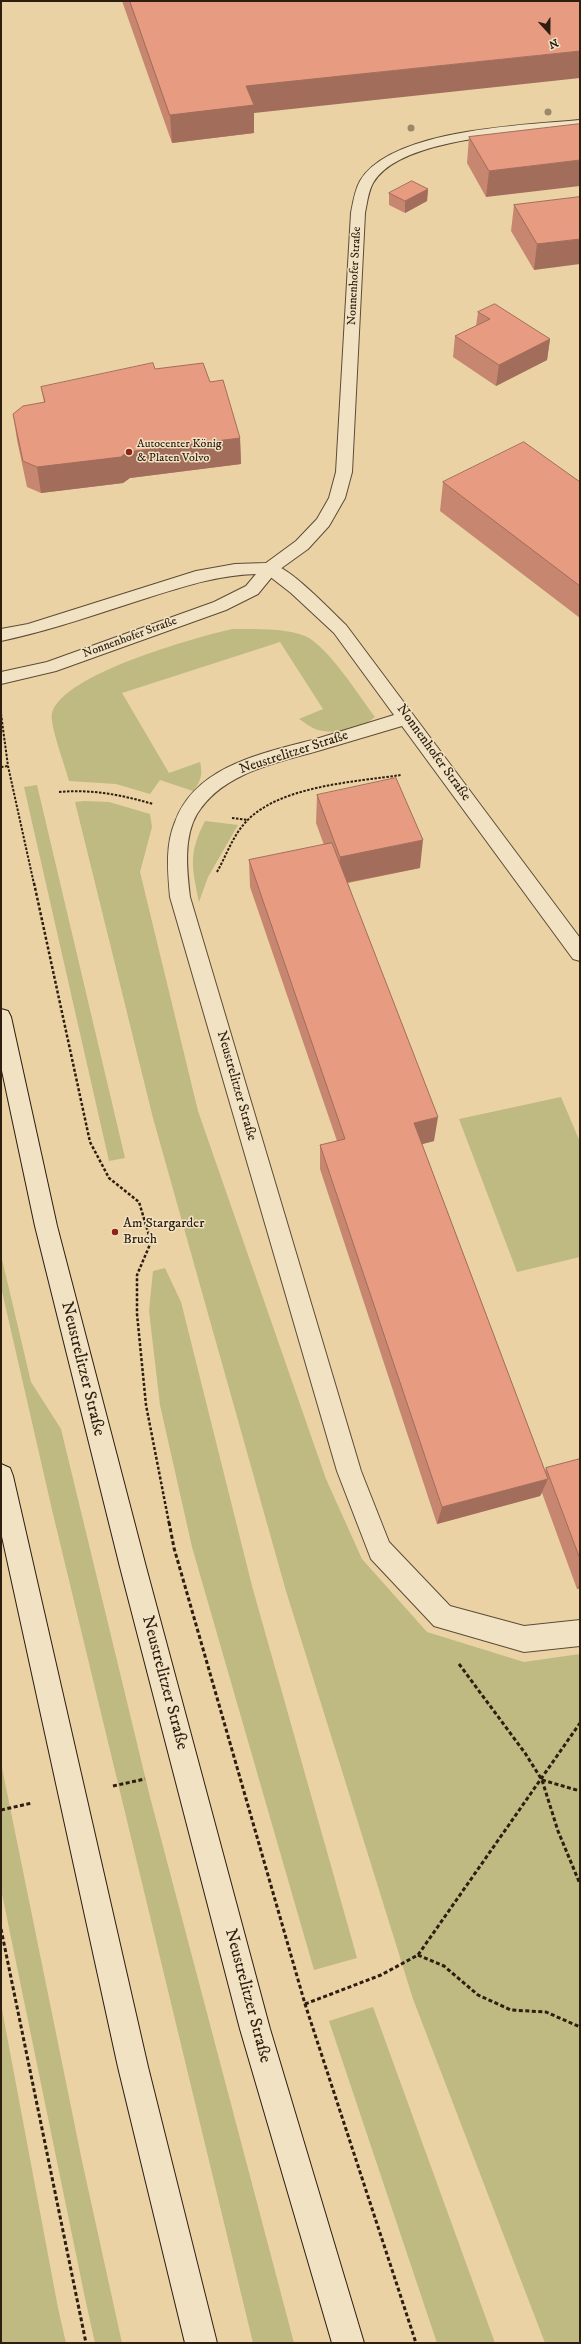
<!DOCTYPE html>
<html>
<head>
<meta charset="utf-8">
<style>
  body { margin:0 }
  #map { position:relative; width:581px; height:2344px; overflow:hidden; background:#ead2a5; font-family:"IM FELL DW Pica",serif }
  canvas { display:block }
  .frame { position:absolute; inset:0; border:2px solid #2d1e10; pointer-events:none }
  .north { position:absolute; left:529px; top:12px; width:40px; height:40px; -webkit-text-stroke:3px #f1e2c4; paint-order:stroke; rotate:159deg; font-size:11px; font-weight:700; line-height:16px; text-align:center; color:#2d1e10 }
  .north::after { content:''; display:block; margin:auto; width:14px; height:18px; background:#2d1e10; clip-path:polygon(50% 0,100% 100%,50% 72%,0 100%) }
</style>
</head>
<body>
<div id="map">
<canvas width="581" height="2344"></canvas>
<div class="frame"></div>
<div class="north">N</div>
</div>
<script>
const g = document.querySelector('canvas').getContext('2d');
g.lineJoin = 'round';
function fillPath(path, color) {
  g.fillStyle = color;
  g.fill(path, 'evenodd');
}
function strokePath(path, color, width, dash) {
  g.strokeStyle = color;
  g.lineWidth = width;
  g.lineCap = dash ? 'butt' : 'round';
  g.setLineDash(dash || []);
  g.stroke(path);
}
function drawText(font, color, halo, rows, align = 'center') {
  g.font = font + ' "IM FELL DW Pica",serif';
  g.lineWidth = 3;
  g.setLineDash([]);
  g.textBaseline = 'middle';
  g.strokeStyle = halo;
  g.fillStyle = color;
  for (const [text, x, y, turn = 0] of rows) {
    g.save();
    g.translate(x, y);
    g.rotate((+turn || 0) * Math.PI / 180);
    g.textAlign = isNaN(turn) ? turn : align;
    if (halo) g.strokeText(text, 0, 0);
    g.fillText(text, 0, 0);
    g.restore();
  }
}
const green = new Path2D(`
  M232 629C252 629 287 628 305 636 328 646 359 696 375 717 360 729 334 736 315 729 310 727 304 722 299 719L323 709 280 642 122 693 169 773 200 762C203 774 201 781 193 791L160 780 150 794 116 784 69 781C66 768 49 724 52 713 63 674 194 638 232 629Z
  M37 785 125 1158 109 1161 24 787Z
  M84 801 109 802 150 814 152 827 140 872 198 1111 326 1479 362 1559 427 1632 524 1662 580 1654V2343H545L413 1999 286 1591 153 1118 75 802Z
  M205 821 238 825 208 877 199 902C192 867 188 854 205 821Z
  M561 1097 580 1142V1257L517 1272 459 1119Z
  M1 1255 31 1382 61 1429 150 1797 294 2343H253L53 1514 1 1287Z
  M165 1268 181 1302 252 1586 357 1958 314 1970 192 1547 160 1405 149 1311 153 1271Z
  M1 1763 82 2161 122 2343H95L85 2298 1 1889Z
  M1 2004 58 2308 66 2343H1Z
  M373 2007 495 2343H437L329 2021Z`);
const pathFar2 = new Path2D(`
  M1 714 8 766 34 884
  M1 767 8 766
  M59 792C92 789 122 795 153 804
  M232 818 248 820
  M217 872C226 856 232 838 244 824 276 786 354 782 401 775`);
const pathFar1 = new Path2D(`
  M34 883 90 1142 109 1178 139 1202 151 1242 137 1275V1314L146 1405 169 1523`);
const path = new Path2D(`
  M169 1522 174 1548 305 2004 416 2343
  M459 1664 525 1753 542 1780 558 1831 580 1884
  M542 1780 580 1791
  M113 1786 145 1779
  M1 1810 32 1803
  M1 1929 86 2343
  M418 1955 444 1966 478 1995 511 2010 546 2012 580 2027
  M305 2004 381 1975 418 1955 580 1723`);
const lane = new Path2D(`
  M270 563C291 568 329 609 346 625L580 938V961L573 959 402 726C375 734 348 742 321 750 277 763 223 772 197 814 183 838 187 871 190 897L361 1471 389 1542 450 1606 524 1626 580 1620V1646L524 1652 434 1626 371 1559 337 1471 170 897C168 872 165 846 175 822 196 765 264 753 316 739 342 731 368 723 394 715L334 633 291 593 264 572 262 568 264 564Z`);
const street = new Path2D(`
  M580 120V128C529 133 400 136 373 183 368 192 367 204 365 213L352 472 345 498 329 526 308 549 276 572 258 594 226 610 56 671 1 684V672L47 662 214 602 246 586 256 574C219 575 185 586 150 597 100 613 52 630 1 641V629L28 624 196 571 235 564 266 563 296 541 317 519 329 498 336 472 351 213C353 202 355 190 360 181 391 129 525 125 580 120Z`);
const secondary = new Path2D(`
  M1 1009 8 1011 11 1017 57 1226 146 1567 270 2029 364 2343H332L240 2029 120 1567 35 1226 1 1066Z
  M1 1464 10 1468 13 1476 148 2067 217 2343H185L118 2067 1 1532Z`);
const trees = [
  [548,112],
  [411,128]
];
const wall = new Path2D(`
  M122 1H580L254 113V133L172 143Z
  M580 124 486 197 467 163 469 137Z
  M428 189 427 201 405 213 389 205V193Z
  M580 197 534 270 511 231 514 205Z
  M478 312 550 339 547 360 496 386 453 357 455 336 476 326Z
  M155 369 210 382 240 438 241 464 130 478 123 483 41 493 27 487 17 440 13 414 44 402 41 387Z
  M443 482H580V618L440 511Z
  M317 795 420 868 348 883 434 1141 422 1144 545 1471 546 1468 580 1459V1588L577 1589 542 1493 540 1496 437 1524 320 1169V1145L337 1141 250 887 249 860 324 845 316 823Z`);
const shadedWall = new Path2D(`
  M580 51V78L254 113V133L172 143 170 115 246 86Z
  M580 160V186L486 197 489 171Z
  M428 189 427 201 405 213V201Z
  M580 239V264L534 270 537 244Z
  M550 339 547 360 496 386 499 365Z
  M240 438 241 464 130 478 123 483 41 493 37 467 127 452Z
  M423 840 420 868 339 884 340 857Z
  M438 1117 434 1141 411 1147 414 1123Z
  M548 1479 540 1496 437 1524 442 1507Z
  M580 1584V1588L577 1589Z`);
const building = new Path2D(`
  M130 1H580V51L246 86 254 105 170 115Z
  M580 124V160L489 171 469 137Z
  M412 181 428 189 405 201 389 193Z
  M580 197V239L537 244 514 205Z
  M495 304 550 339 499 365 455 336 490 319 478 312Z
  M153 363 155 369 203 363 210 382 223 380 240 438 127 452 121 457 37 467 23 461 13 414 23 406 45 402 41 387Z
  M524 442 580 482V586L443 482Z
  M396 778 423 840 340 857 317 795Z
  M332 843 438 1117 414 1123 548 1479 442 1507 320 1145 345 1139 249 860Z
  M580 1459V1559L546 1468Z`);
const markers = [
  [129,452,4,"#8f2418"],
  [115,1232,4,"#8f2418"]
];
const farStreetnames = [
  ["Nonnenhofer Straße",355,276,-87],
  ["Nonnenhofer Straße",130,638,-20]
];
const farPoinames = [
  ["Autocenter König",137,445],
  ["& Platen Volvo",137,459]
];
const streetNames = [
  ["Neustrelitzer Straße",294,753,-18],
  ["Nonnenhofer Straße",433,753,54],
  ["Neustrelitzer Straße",236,1086,74]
];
const poiNames = [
  ["Am Stargarder",123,1224],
  ["Bruch",123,1240]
];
const nearStreetnames = [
  ["Neustrelitzer Straße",82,1369,76],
  ["Neustrelitzer Straße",164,1683,75],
  ["Neustrelitzer Straße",247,1996,75]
];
fillPath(green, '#beba81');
strokePath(lane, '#5c4b35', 2);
strokePath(street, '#5c4b35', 2);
strokePath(secondary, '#2d1e10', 2);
strokePath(pathFar2, '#2d1e10', 2, [2.5, 1.5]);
strokePath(pathFar1, '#2d1e10', 2.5, [3, 2]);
strokePath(path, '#2d1e10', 3, [4, 2.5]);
fillPath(lane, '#f1e2c4');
fillPath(street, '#f1e2c4');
fillPath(secondary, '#f1e2c4');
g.fillStyle = '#9a8966';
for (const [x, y] of trees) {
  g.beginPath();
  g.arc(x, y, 3.5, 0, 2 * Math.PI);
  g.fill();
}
fillPath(wall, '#c78670');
fillPath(shadedWall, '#a26d5b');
fillPath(building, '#e79c82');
strokePath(building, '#a26d5b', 1);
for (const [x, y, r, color] of markers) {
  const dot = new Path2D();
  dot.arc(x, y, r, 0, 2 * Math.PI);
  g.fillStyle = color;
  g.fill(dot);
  strokePath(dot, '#f1e2c4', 1.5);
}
drawText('12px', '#2d1e10', '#f1e2c4', farStreetnames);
drawText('12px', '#2d1e10', '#f1e2c4', farPoinames, 'left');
drawText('14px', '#2d1e10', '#f1e2c4', streetNames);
drawText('14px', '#2d1e10', '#f1e2c4', poiNames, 'left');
drawText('17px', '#2d1e10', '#f1e2c4', nearStreetnames);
</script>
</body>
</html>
